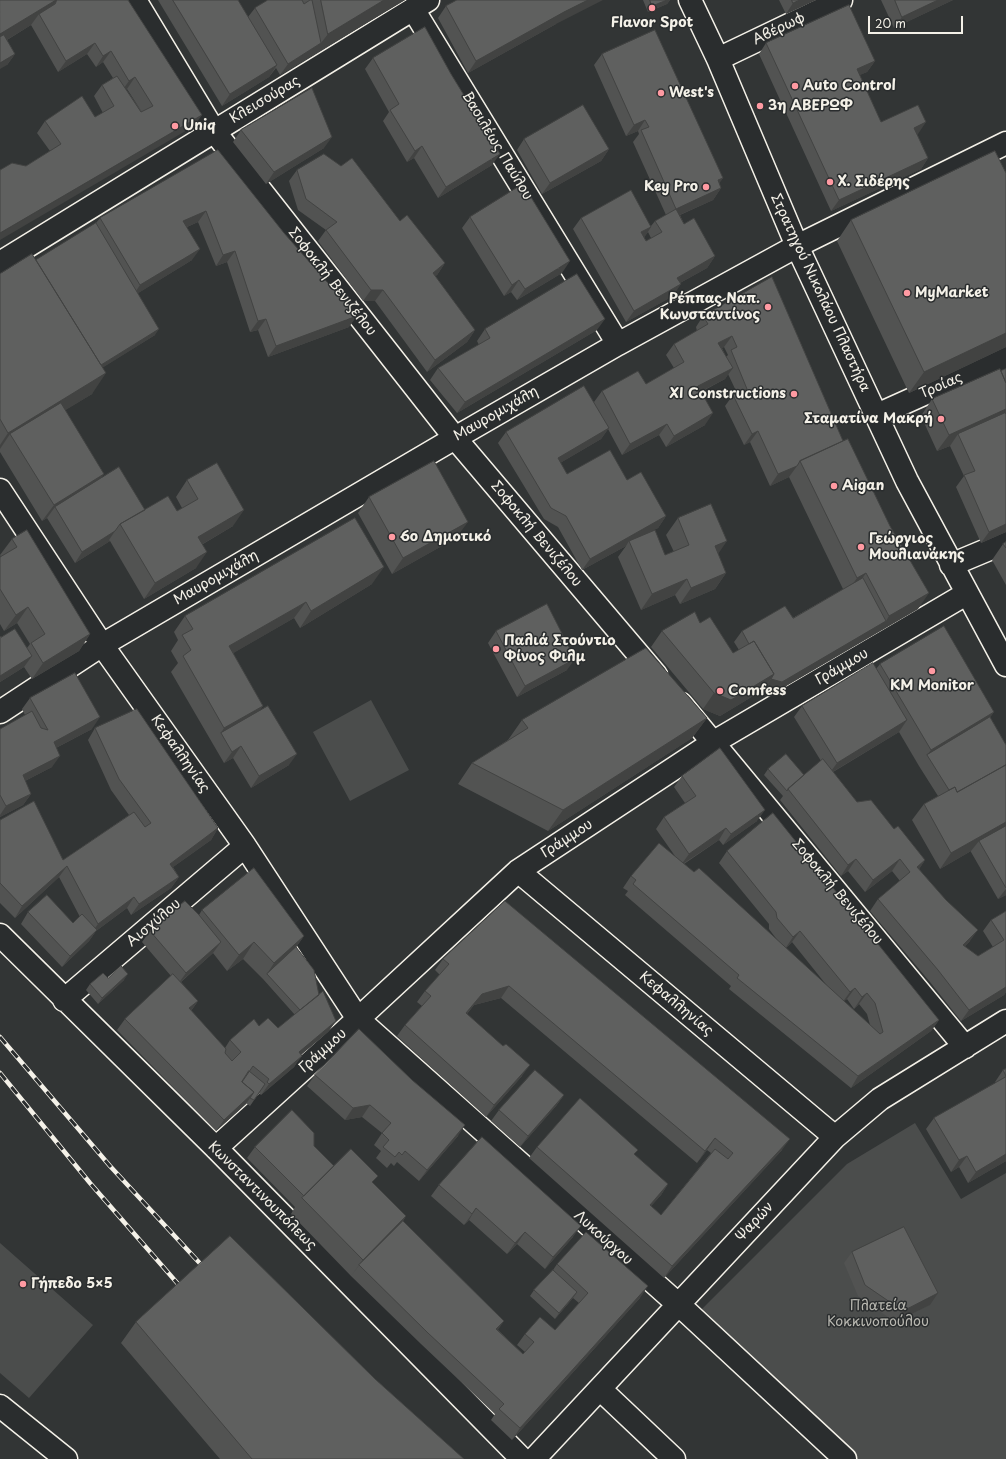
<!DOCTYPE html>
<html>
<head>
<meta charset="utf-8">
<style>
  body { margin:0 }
  #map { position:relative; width:1006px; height:1459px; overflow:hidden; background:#323535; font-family:"Playpen Sans",sans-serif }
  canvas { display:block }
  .scale { position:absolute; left:868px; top:16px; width:95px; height:18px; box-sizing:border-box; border:2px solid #f4f1e8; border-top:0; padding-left:5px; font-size:12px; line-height:14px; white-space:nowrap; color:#f4f1e8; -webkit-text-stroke:3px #2a2d2e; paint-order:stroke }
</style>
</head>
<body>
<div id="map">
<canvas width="1006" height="1459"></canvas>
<div class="scale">20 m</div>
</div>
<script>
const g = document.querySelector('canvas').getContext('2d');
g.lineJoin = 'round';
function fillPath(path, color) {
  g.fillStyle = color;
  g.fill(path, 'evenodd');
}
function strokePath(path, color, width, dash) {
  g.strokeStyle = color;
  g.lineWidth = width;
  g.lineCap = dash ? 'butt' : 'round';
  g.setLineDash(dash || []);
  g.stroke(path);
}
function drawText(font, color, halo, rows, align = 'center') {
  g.font = font + ' "Playpen Sans",sans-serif';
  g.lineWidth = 3;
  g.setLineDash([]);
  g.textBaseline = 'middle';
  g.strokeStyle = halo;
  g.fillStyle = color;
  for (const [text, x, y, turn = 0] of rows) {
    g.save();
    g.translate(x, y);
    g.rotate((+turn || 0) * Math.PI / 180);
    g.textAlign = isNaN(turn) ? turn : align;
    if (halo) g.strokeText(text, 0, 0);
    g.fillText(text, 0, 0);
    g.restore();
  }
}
const green = new Path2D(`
  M371 700 409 770 350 801 313 732Z
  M915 1123 961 1199 1006 1173V1459H844L694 1317 847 1164Z
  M0 1243 93 1325 29 1398 0 1373Z`);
const minor = new Path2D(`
  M135 0 214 131 455 438 656 675
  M690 0 718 59 797 246 907 481 1006 665
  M413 9 618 344
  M718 59 841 0
  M0 263 428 0
  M877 415 1006 357
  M0 490 102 645 245 846 358 1019 689 1314 845 1459
  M951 565 1006 542
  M681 704 965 1047
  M0 712 102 645 455 438 618 344 797 246 1006 143
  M518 871 835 1137
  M0 935 216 1148 522 1459
  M64 1000 245 846
  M216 1148 358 1019 518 871 714 742 966 594
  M600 1389 674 1459
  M0 1406 66 1459
  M534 1459 835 1137 880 1099 1006 1021`);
const rail = new Path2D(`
  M0 1037 110 1166 207 1271
  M0 1073 90 1183 185 1292`);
const wall = new Path2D(`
  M0 0H128L194 126 26 166 50 151 37 133 45 121 95 117 103 113 94 96 102 85 113 78 103 62 96 67 87 54 58 72 31 25 7 40 15 54 7 65ZM126 89H127L142 112Z
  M158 0H238L248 17 255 8 268 0H405L280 75 276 68 269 77 222 106Z
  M643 0H670L667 4 648 12Z
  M779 0H816L786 14Z
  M881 0H953L894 28Z
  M446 6 556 24 468 73 438 18Z
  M766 43 875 61 867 72 859 75 881 122 917 134 928 158 921 169 831 211 759 54Z
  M602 54 723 178 719 183 721 188 713 200 680 215 684 224 715 256 707 268 680 283 673 296 626 322 573 229 581 218 651 226 655 221 666 215 633 142 639 134 638 131 626 136 594 65ZM648 232 651 238 646 241 644 237Z
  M373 58 451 74 492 165 438 198 414 158 407 162 383 121 389 112 365 69Z
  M241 130 324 148 266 184 233 142Z
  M524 139 609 149 601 161 542 194 517 150Z
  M218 150 349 327 268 357 258 330 250 332 227 262 216 266 198 222 187 227 192 260 138 293 155 335 103 367 92 394 65 410 101 478 145 510 177 511 182 508 176 497 187 480 233 526 203 544 196 568 144 599 110 541 75 563 47 518 42 521 0 452V274L36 260 96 223 100 218Z
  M297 170 400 221 445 263 437 275 435 276 475 330 467 342 427 372 375 301H363L318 241 326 230 298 210 289 181Z
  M1006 173V347L909 393 837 241 851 220Z
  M470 217 562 273 517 300 511 292 504 296 462 228Z
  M772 277 843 441 918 609 774 693 763 690 720 716 703 709 651 647 662 631 700 623 733 653 739 650 734 642 742 631 793 618 843 589 789 477 770 486 750 442 744 445 725 406 733 395 737 393 728 374 725 379 701 392 705 425 666 447 659 435 622 455 608 429 601 439 560 463 567 474 627 480 666 516 658 528 651 531 665 555 674 552 666 535 678 518 718 554 726 573 715 589 680 604 675 595 641 610 618 557 626 546 582 570 558 527 544 519 498 443 506 432 594 402 602 391 646 384 674 368 666 355 674 344 697 331 696 327 703 316ZM724 347 728 355 726 357 722 348Z
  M485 329 597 330 457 413 430 380 438 368 479 345 477 341Z
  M1006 369V532L981 543 956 487 964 476 950 446 937 451 921 416 932 399Z
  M369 497 456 538 392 574 358 513Z
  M12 539 90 634 79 651 32 679 24 667 0 682V636L1 637 27 648 30 644 17 623 4 631 0 624V557H1L0 555Z
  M1006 542V585L992 560 1003 544Z
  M372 584 300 628 294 618 233 653 263 706 259 711 289 765 251 788 233 758 224 763 171 672 178 663 171 651 178 640 174 632 185 616Z
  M496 631 567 670 517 697 488 643Z
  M880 664 994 712 990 717 1006 745V895L998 899 971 852V851L940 869 912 820 924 804 938 796 919 766 899 732 833 772 857 802 894 829 925 860 919 869 970 941 964 947 978 956 993 947 983 931 991 920 1006 911V992L1004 995 961 1021 930 982 870 911 878 899 900 881 892 871 865 892 848 871 841 876 780 800 783 796 764 775 768 769 804 775 821 761 794 717 802 706 876 669Z
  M30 698 92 729 56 748 52 767 25 781 31 794 23 805 0 817V729L25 715 22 709Z
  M707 718 692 738 548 831 458 784 472 763 508 740 522 720Z
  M95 728 218 828 211 840 173 867 179 877 171 888 131 915 127 908 96 931 89 941 62 967 21 924 28 912 73 923 80 917 59 877 15 918 0 903V820L63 860 129 815 111 790 88 740Z
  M682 776 757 821 723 845 719 840 684 864 778 941 769 929V924L719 863 727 851 939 1020 931 1031 851 1088 729 989 731 986 625 895 628 891 623 888 631 876 675 856 656 829 664 817 685 803 674 787ZM792 942 828 987 786 948ZM847 999 854 1009 859 1004 867 1014 870 1025 844 1001Z
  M505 901 782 1150 664 1278 529 1158 537 1147 634 1155 668 1184 661 1195 651 1206 661 1215 711 1153 707 1150 697 1163 501 998 474 1005 467 1014 522 1076 486 1117 397 1036 405 1025 422 1006 417 1002 425 991 440 975 435 970 443 959Z
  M202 910 304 936 296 947 319 995 336 1021 328 1032 301 1055 294 1067 261 1095 259 1093 250 1106 246 1103 216 1131 117 1030 125 1019 171 976 142 942 150 931 199 915ZM213 953 227 971 243 959 263 979 295 1015 278 1028 259 1026 230 1040 225 1048 191 1011 198 1001 181 982Z
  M108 978 124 980 98 1004 86 990 90 984Z
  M1006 1069V1161L968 1183 959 1167 951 1172 926 1129 934 1118 996 1083 995 1082 1003 1070Z
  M315 1075 458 1136 419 1181 397 1162 394 1166 391 1163 387 1168 376 1158 381 1151 374 1145 382 1133 362 1117 345 1120 307 1086Z
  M564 1095 556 1106 520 1147 491 1121 499 1110Z
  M314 1146 334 1166 373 1183 406 1216 403 1221 498 1330 523 1354 525 1352 517 1345 525 1334 555 1330 579 1303 573 1298 555 1319 530 1296 534 1290 553 1270 557 1264 640 1298 512 1440 491 1420 495 1414 421 1344 351 1276 291 1214 295 1207 247 1158 255 1147Z
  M439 1185 573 1237 545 1269 517 1244 507 1254 469 1220 464 1225 431 1196Z
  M852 1252 930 1305 895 1322 858 1296 844 1263Z
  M136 1322 375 1379 464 1459H220L121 1343Z`);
const shadedWall = new Path2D(`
  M56 0H57L47 15 39 14 31 25 0 44V34Z
  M384 0H405L280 75 288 64 321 43 328 34Z
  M588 0H603L556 24 468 73 476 61 564 12Z
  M667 0H670L667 4 648 12 652 6Z
  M800 0H816L786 14 793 3Z
  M938 0H953L894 28 902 17Z
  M95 43 87 54 58 72 66 61Z
  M111 51 103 62 96 67 103 56Z
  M15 54 7 65 0 69V63Z
  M875 61 867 72 849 80 857 69Z
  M277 65 269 77 222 106 230 94Z
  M135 77 127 89 121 92 129 81Z
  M202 115 194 126 0 240V233Z
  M645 120 638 131 626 136 634 125Z
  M926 122 918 134 907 139 914 128Z
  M332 137 324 148 266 184 274 172Z
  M422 146 414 158 407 162 415 151Z
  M609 149 601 161 542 194 550 183Z
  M500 154 492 165 438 198 446 187Z
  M928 158 921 169 831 211 839 200Z
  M723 178 715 189 718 180Z
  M721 188 713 200 668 220 676 209Z
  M206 211 198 222 175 232 183 221Z
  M651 227 644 238 641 232Z
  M200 249 192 260 132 297 140 285Z
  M235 251 227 262 216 266 223 255Z
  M715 256 707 268 669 289 677 278Z
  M570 261 562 273 517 300 525 289Z
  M445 263 437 275 425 284 433 273Z
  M519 280 511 292 504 296 512 285Z
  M681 284 673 296 626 322 634 311Z
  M371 290H383L375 301H363Z
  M357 316 349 327 268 357 276 346Z
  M266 319 258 330 250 332 258 321Z
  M605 319 597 330 457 413 465 402Z
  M159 329 155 335 83 380 87 374Z
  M475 330 467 342 427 372 435 360Z
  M1006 333V347L909 393 924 372Z
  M732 336 724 347 710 354 718 343Z
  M733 368 725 379 690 397 698 386Z
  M106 373 92 394 15 441 10 434 0 449V445L8 433Z
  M1006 409V419L958 434 950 446 937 451 949 435Z
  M713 413 705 425 666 447 674 436Z
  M667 424 659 435 622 455 630 444Z
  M609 428 601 439 550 469 558 458Z
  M758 431 750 442 744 445 752 434Z
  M797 466 789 477 770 486 778 474Z
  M104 474 93 490 55 507 47 518 42 521 54 505Z
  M244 510 233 526 187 553 198 537Z
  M666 516 658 528 630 543 629 541 626 546 582 570 590 559Z
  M468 522 456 538 392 574 403 558Z
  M1006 524V532L981 543 989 532Z
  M115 531 109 540 110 541 75 563 82 552Z
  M727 541 716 557 715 546Z
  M207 552 196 568 144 599 155 583Z
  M384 567 372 584 300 628 311 611Z
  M726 573 715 589 680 604 691 588Z
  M866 573 855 589 845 595 857 578Z
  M687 579 675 595 641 610 652 594Z
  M929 593 918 609 774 693 763 690 771 679 886 621 889 616Z
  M306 602 294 618 218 662 229 646Z
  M28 607 17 623 4 631 16 615Z
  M90 634 79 651 32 679 43 663Z
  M32 656 24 667 0 682V676Z
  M575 659 567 670 517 697 525 686Z
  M774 674 763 690 720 716 703 709 714 693Z
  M263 706 251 722 221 733 224 728Z
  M994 712 982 728 927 755 931 750Z
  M100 717 92 729 46 753 54 742Z
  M707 718 692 738 548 831 563 810Z
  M907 720 899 732 829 774 837 763Z
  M241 746 233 758 224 763 232 752Z
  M297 754 289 765 251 788 259 776Z
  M60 756 52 767 15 786 23 775Z
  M31 794 23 805 0 817V815L6 806Z
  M765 810 757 821 723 845 731 834Z
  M1006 822V832L979 841 971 851 940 869 951 853Z
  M218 828 211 840 162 875 170 864Z
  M726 828 719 840 681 865 689 854Z
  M856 859 848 871 841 876 848 865Z
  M900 859 892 871 865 892 873 880Z
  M925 860 918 871 917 867Z
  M67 866 59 877 15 918 22 906Z
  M179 877 171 888 131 915 139 904Z
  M1006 889V895L998 899Z
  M134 897 127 908 96 931 89 941 62 967 70 956 90 935 98 924Z
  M978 930 970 941 955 957 963 945Z
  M800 931 792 942 785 949 793 937Z
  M304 936 292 953 267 974 274 963Z
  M221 942 213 953 178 984 186 973Z
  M254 942 243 959 227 971 239 955Z
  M128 974 124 980 98 1004 102 998Z
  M509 986 501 998 474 1005 458 1024 466 1013 482 994Z
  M1006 987V992L1004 995 961 1021 969 1010Z
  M855 988 847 999 842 1003 850 992Z
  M867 993 859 1004 854 1009 862 997Z
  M198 1001 190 1012 189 1008Z
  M939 1020 931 1031 851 1088 858 1076Z
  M336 1021 328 1032 291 1063 299 1052Z
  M302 1056 294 1067 261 1095 269 1084Z
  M530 1065 522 1076 486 1117 494 1105Z
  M254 1092 246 1104 216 1131 224 1120Z
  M564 1095 556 1106 520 1147 528 1136Z
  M370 1105 362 1117 345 1120 353 1108Z
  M465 1125 458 1136 419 1181 427 1170Z
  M715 1138 707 1150 697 1163 705 1151Z
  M790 1139 782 1150 664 1278 672 1266Z
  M1006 1154V1161L968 1183 976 1172Z
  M967 1156 959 1167 951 1172 959 1160Z
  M668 1184 661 1195 642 1216 650 1205Z
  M476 1208 469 1220 464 1225 472 1214Z
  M406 1216 395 1233 359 1265 351 1276 363 1260Z
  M581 1226 573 1237 545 1269 553 1257Z
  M525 1232 517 1244 507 1254 515 1243Z
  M648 1286 640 1298 512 1440 520 1428Z
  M577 1292 573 1298 555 1319 559 1313Z
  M938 1293 930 1305 895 1322 903 1311Z
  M504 1321 496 1333V1329Z`);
const building = new Path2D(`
  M0 0H56L0 34Z
  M57 0H128L202 115 0 233V170L12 163 26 166 61 144 45 121 82 96 95 117 114 106 102 85 117 76 141 112 153 106 135 77 129 81 111 51 103 56 95 43 66 61 39 14 55 4Z
  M173 0H238L277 65 230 94Z
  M268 0H302L304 4 310 0H312L321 43 288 64 255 8Z
  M321 0H384L328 34Z
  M457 0H588L564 12 476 61 446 6Z
  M650 0H667L652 6Z
  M792 0H800L793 3Z
  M895 0H938L902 17Z
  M849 5 875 61 857 69 881 122 918 105 926 122 914 128 928 158 839 200 766 43Z
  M425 27 451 74 500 154 446 187 422 146 415 151 390 110 399 104 373 58Z
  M655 30 723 178 718 180 721 188 676 209 684 224 694 218 715 256 677 278 681 284 634 311 581 218 631 190 651 227 641 232 646 241 662 232 655 221 676 209 641 130 649 127 645 120 634 125 602 54Z
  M4 35 15 54 0 63V37Z
  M312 88 332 137 274 172 241 130Z
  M583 105 609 149 550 183 524 139Z
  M218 150 284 233 357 316 276 346 266 319 258 321 235 251 223 255 206 211 183 221 200 249 140 285 100 218Z
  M995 151 1006 173V333L924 372 851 220Z
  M324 154 341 166 352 158 400 221 407 215 445 263 433 273 475 330 435 360 383 290H371L326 230 337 222 306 199 297 170Z
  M523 184 570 261 525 289 519 280 512 285 470 217Z
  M96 223 159 329 101 365 36 260Z
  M32 254 106 373 8 433 0 419V274Z
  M577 274 605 319 465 402 438 368 490 338 485 329Z
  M772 277 843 441 800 461 797 466 778 474 758 431 752 434 733 395 747 389 731 350 737 347 732 336 718 343 733 368 698 386 713 413 674 436 667 424 630 444 602 391 638 371 646 384 684 362 674 344 708 324 703 316Z
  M1000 369 1006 383V409L949 435 932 399Z
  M1006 369V383L1001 371Z
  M584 386 609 428 558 458 567 474 610 450 627 480 641 472 666 516 590 559 566 516 551 508 506 432Z
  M61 403 104 474 54 505 10 434Z
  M1005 413 1006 414V524L989 532 964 475 975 471 958 434Z
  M848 439 890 526 929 593 889 616 866 573 857 578 800 461Z
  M434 461 468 522 403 558 369 497Z
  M217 463 244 510 198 537 207 552 155 583 120 524 168 496 177 511 198 499 187 480Z
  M119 467 145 510 120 524 115 531 82 552 55 507Z
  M711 504 727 541 715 546 726 573 691 588 687 579 652 594 629 541 655 530 665 555 689 545 678 518Z
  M355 518 384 567 311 611 306 602 229 646 263 706 224 728 183 656 191 650 182 635 193 629 185 616Z
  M27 530 90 634 43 663 31 643 45 634 28 607 16 615 0 589V557L17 547 12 539Z
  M1006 542V548L1003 544Z
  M863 578 886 621 782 682 771 679 774 674 754 641 749 644 742 631 785 606 793 618Z
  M547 604 575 659 525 686 496 631Z
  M695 612 700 623 710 617 733 653 754 641 774 674 731 700 714 693 662 631Z
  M944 626 994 712 931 750 880 664Z
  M15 629 32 656 0 676V636L1 637Z
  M646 648 707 718 563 810 472 763 528 728 522 720Z
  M873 663 907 720 837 763 802 706Z
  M75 673 100 717 54 742 60 756 23 775 31 794 6 806 0 795V729L32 711 41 728 48 730 30 698Z
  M268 706 297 754 259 776 241 746 232 752 221 733Z
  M137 709 218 828 170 864 179 877 139 904 134 897 98 924 67 866 22 906 0 883V820L34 801 63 860 134 812 145 827 151 823 119 779 95 728Z
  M990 717 1006 745V765L957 792 955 787 949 790 927 755Z
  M720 748 765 810 731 834 726 828 689 854 664 817 696 796 682 776Z
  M786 754 804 775 788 789 787 791 768 769Z
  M823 759 857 802 871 800 894 829 898 826 925 860 917 867 946 900 978 930 963 945 978 956 1004 940 991 920 1006 911V987L969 1010 938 970 878 899 910 872 900 859 873 880 856 859 848 865 788 789Z
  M1006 765V822L951 853 924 804 955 787 957 792Z
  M773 813 939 1020 858 1076 737 978 739 975 633 884 636 880 631 876 659 843 694 872 699 868 880 1034 883 1032 875 1003 867 993 862 997 855 988 850 992 800 931 793 937 777 918 776 912 727 851Z
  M1006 826V888L979 841Z
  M254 868 304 936 274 963 254 942 239 955 202 910Z
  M47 895 73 923 82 914 97 930 70 956 28 912Z
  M185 901 199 915 221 942 186 973 150 931Z
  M505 901 790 1139 672 1266 537 1147 580 1098 638 1150 634 1154 668 1184 650 1205 661 1215 715 1149 728 1159 733 1153 715 1138 705 1151 509 986 482 994 466 1013 503 1046 506 1044 530 1065 494 1105 405 1025 431 996 425 991 449 964 443 959Z
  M296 947 314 970 319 995 300 1010 267 974Z
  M121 966 128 974 102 998 90 984 103 973 108 978Z
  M173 974 198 1001 189 1008 226 1049 225 1053 232 1061 241 1052 230 1040 254 1019 259 1026 268 1018 278 1028 323 991 336 1021 299 1052 302 1056 269 1084 267 1082 269 1079 253 1066 242 1082 254 1092 224 1120 125 1019Z
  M359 1029 412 1080 465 1125 427 1170 405 1151 402 1155 399 1152 395 1157 383 1147 389 1140 382 1133 391 1123 370 1105 353 1108 315 1075Z
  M1006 1069V1076L1003 1070Z
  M535 1070 564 1095 528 1136 499 1110Z
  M249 1071 265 1084 254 1100 250 1098 254 1092 242 1082Z
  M1006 1077V1154L976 1172 967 1156 959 1160 934 1118Z
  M292 1110 314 1133V1146L334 1166 304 1196 255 1147Z
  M482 1137 581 1226 553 1257 525 1232 515 1243 476 1208 472 1214 439 1185Z
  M351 1149 378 1176 372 1182 406 1216 363 1260 302 1198Z
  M403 1221 504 1321 496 1329 523 1354 534 1342 525 1334 540 1317 555 1330 588 1293 557 1264 586 1232 648 1286 520 1428 499 1409 504 1404 428 1333 359 1265Z
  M904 1227 938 1293 903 1311 865 1285 852 1252Z
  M230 1236 375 1379 464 1459H252L136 1322Z
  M553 1270 577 1292 559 1313 534 1290Z`);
const markers = [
  [652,8,4,"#ff9aa2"],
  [795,86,4,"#ff9aa2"],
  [661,93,4,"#ff9aa2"],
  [760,106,4,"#ff9aa2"],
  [175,126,4,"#ff9aa2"],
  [830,182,4,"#ff9aa2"],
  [706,187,4,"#ff9aa2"],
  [907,293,4,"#ff9aa2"],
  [768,307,4,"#ff9aa2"],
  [794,394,4,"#ff9aa2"],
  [941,419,4,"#ff9aa2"],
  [834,486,4,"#ff9aa2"],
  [392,537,4,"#ff9aa2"],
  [861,547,4,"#ff9aa2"],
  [496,649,4,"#ff9aa2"],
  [932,671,4,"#ff9aa2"],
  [720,691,4,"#ff9aa2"],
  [23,1284,4,"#ff9aa2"]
];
const poiNames = [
  ["Flavor Spot",652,23,"center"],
  ["Auto Control",803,86],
  ["West's",669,93],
  ["3η ΑΒΕΡΩΦ",768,106],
  ["Uniq",183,126],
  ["Χ. Σιδέρης",838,182],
  ["Key Pro",698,187,"right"],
  ["MyMarket",915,293],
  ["Ρέππας Ναπ.",760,299,"right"],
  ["Κωνσταντίνος",760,315,"right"],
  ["XI Constructions",786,394,"right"],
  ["Σταματίνα Μακρή",933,419,"right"],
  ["Aigan",842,486],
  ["6ο Δημοτικό",400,537],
  ["Γεώργιος",869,539],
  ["Μουλιανάκης",869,555],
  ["Παλιά Στούντιο",504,641],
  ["Φίνος Φιλμ",504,657],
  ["KM Monitor",932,686,"center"],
  ["Comfess",728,691],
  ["Γήπεδο 5×5",31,1284]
];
const streetNames = [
  ["Αβέρωφ",779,29,-26],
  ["Κλεισούρας",265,100,-31],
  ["Βασιλέως Παύλου",497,146,59],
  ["Σοφοκλή Βενιζέλου",332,282,52],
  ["Στρατηγού Νικολάου Πλαστήρα",820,293,65],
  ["Τροίας",941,386,-24],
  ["Μαυρομιχάλη",496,414,-30],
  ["Σοφοκλή Βενιζέλου",536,534,50],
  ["Μαυρομιχάλη",216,578,-30],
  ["Γράμμου",842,667,-30],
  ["Κεφαλληνίας",180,754,55],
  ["Γράμμου",567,839,-33],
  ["Σοφοκλή Βενιζέλου",837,892,50],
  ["Αισχύλου",154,923,-40],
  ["Κεφαλληνίας",676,1004,40],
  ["Γράμμου",323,1051,-42],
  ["Κωνσταντινουπόλεως",262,1196,45],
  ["Ψαρών",755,1222,-47],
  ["Λυκούργου",603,1238,42]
];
const parkNames = [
  ["Πλατεία",878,1306],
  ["Κοκκινοπούλου",878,1322]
];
fillPath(green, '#4b4d4c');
strokePath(minor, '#f4f1e8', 25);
strokePath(minor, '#2a2d2e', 22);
strokePath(rail, '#f4f1e8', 4.5);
strokePath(rail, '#2a2d2e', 3, [9]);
fillPath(wall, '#525352');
fillPath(shadedWall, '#424342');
fillPath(building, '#5f605f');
strokePath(building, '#424342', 1);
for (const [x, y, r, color] of markers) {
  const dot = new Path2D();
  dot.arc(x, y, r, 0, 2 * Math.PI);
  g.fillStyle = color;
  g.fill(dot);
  strokePath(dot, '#2a2d2e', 1.5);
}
drawText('bold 14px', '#f4f1e8', '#2a2d2e', poiNames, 'left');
drawText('14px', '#f4f1e8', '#2a2d2e', streetNames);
drawText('14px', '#b9b8b1', '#2a2d2e', parkNames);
</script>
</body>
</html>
